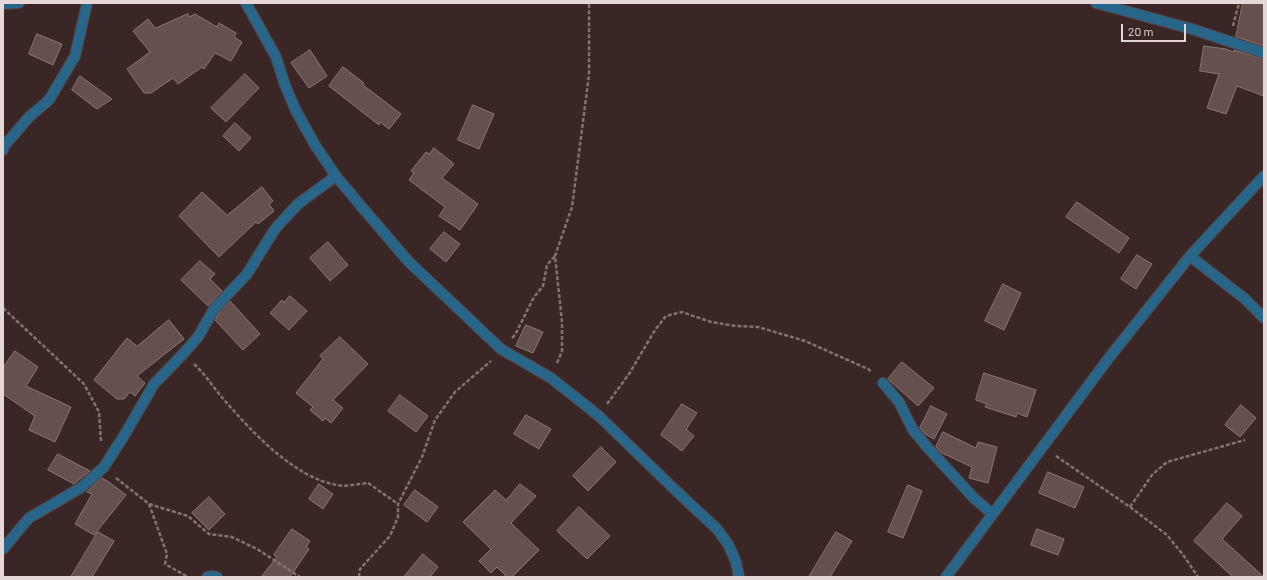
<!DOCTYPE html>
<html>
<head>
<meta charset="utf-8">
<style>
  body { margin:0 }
  #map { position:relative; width:1267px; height:580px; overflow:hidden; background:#3a2725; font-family:Barlow,sans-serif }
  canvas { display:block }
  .frame { position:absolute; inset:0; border:4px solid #e5d8d6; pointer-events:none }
  .scale { position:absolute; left:1121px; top:24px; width:65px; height:18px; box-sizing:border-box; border:2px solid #e5d8d6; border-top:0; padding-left:5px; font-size:12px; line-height:14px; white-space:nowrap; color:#e5d8d6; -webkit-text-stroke:3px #3a2725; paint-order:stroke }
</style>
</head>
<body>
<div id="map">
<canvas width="1267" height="580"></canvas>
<div class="frame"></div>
<div class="scale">20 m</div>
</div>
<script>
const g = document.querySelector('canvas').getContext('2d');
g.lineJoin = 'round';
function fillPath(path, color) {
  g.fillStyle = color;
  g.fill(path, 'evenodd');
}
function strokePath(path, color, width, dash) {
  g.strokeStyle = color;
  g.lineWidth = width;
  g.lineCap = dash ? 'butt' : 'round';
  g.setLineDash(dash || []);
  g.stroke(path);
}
const building = new Path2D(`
  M1243 3H1264V46L1236 37Z
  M188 14 189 17 195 14 217 27 219 23 236 33 234 37 242 42 231 61 215 53 204 69 202 67 178 84 173 78 151 93H144L127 69 150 52 133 31 148 19 155 28Z
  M37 34 62 44 53 65 29 54Z
  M1204 46 1226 49 1234 52V50L1264 59V96L1237 86 1226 114 1207 108 1219 74 1200 71Z
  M310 50 327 76 309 88 291 63Z
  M343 67 364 83 363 85 401 114 389 129 380 122 379 125 329 86Z
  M245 74 259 88 226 122 211 108Z
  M80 76 112 99 97 109 72 90Z
  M473 105 494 114 479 149 458 140Z
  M235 123 251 138 239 151 223 136Z
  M434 148 454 164 442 178 478 204 460 230 439 216 445 207 409 180 414 173 411 171 426 152 429 154Z
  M262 187 273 201 269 204 274 211 258 224 256 222 219 257 179 216 202 192 227 215Z
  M1077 202 1129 238 1119 253 1066 217Z
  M444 232 460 244 446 262 430 249Z
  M328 242 348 265 330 281 310 258Z
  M1137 255 1152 264 1136 289 1121 279Z
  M200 261 215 274 210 279 222 291 208 306 181 280Z
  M1003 284 1021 293 1004 330 985 321Z
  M290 296 307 311 289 330 270 313 282 300 284 302Z
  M230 301 260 334 243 350 215 320 219 313Z
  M169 320 184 339 137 376 145 383 135 396 130 392 124 399H117L94 380 127 338 137 346Z
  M526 325 543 332 533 353 516 346Z
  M340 337 368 364 333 400 343 408 331 423 325 418 323 421 310 410 313 407 296 393 323 359 320 356Z
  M15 351 38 367 26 386 71 407 55 442 29 430 35 416 3 394V368Z
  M902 362 934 388 918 406 888 379Z
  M984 373 1036 390 1027 417 1017 413 1016 417 985 407 987 404 976 400Z
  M400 395 428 416 416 432 388 411Z
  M682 404 697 413 686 429 694 436 682 451 661 435Z
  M1241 405 1256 418 1240 437 1225 425Z
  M931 406 947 414 934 439 925 434 920 428Z
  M526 415 551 429 539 449 514 434Z
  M943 432 976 448 978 442 997 447 988 483 969 478 972 467 942 453 936 447Z
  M601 447 616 462 588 491 573 476Z
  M58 454 90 471 74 484 48 470Z
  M1048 472 1084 487 1075 508 1039 493Z
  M102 478 109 482 126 495 94 535 75 524 92 494 87 492Z
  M319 484 333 494 323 509 309 499Z
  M520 484 536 496 511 523 539 550 512 577H507L497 567 491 573 479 561 491 549 463 522 495 490 506 500Z
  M908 485 922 491 903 538 888 532Z
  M415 490 438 507 427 522 404 505Z
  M209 497 225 514 209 530 192 513Z
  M1227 503 1242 516 1222 539 1264 577H1233L1194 541Z
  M579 507 610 536 587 559 557 531Z
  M292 529 310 541 306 547 309 549 290 577H261L277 557 274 555Z
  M1037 529 1064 539 1058 555 1031 545Z
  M98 532 114 541 92 577H71Z
  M836 532 852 541 830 577H809Z
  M423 554 438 567 430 577H404Z`);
const path = new Path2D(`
  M1233 26 1239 3
  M3 308 84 384 99 412 101 441
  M512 338 515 335 534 297 543 286 547 265 555 256
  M557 363 562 351V322L555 256 572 207 589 75V3
  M194 364C206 375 215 390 226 402 253 433 295 478 337 485 346 487 358 484 368 483L398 504
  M607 404 629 374 655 330 666 316 682 312 711 322 736 326 758 327 805 341 868 369 872 372
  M1056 456 1130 507 1167 535 1184 556 1198 577
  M116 478 149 504 167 554 165 564 188 577
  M149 504 188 516 209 534 232 537 257 549 300 577
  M1130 507 1152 475 1167 462 1245 440
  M359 577 360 569 390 536 398 517V504L422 457 435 420 455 392 491 361`);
const street = new Path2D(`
  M246 3 276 57 285 85 296 111 315 145 336 176 361 206 408 261 501 349 551 378 599 416 672 487 717 529 728 544 736 562 739 577
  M1096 3 1192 29 1264 53
  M3 4 19 3
  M3 150 4 146 29 117 49 100 75 56 87 3
  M1190 256 1245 299 1264 318
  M883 383 899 402 913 430 928 448 972 496 992 514
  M3 549 29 518 82 487 104 467 125 434 154 384 183 354 198 337 214 309 247 274 275 229 298 204 336 176
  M207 577 212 576 217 577
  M946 577 1108 359 1190 256 1264 176`);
fillPath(building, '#66504e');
strokePath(building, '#8c7572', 1);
strokePath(street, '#554341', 12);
strokePath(path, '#837270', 2.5, [4, 2]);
strokePath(street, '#276689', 10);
</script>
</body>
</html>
